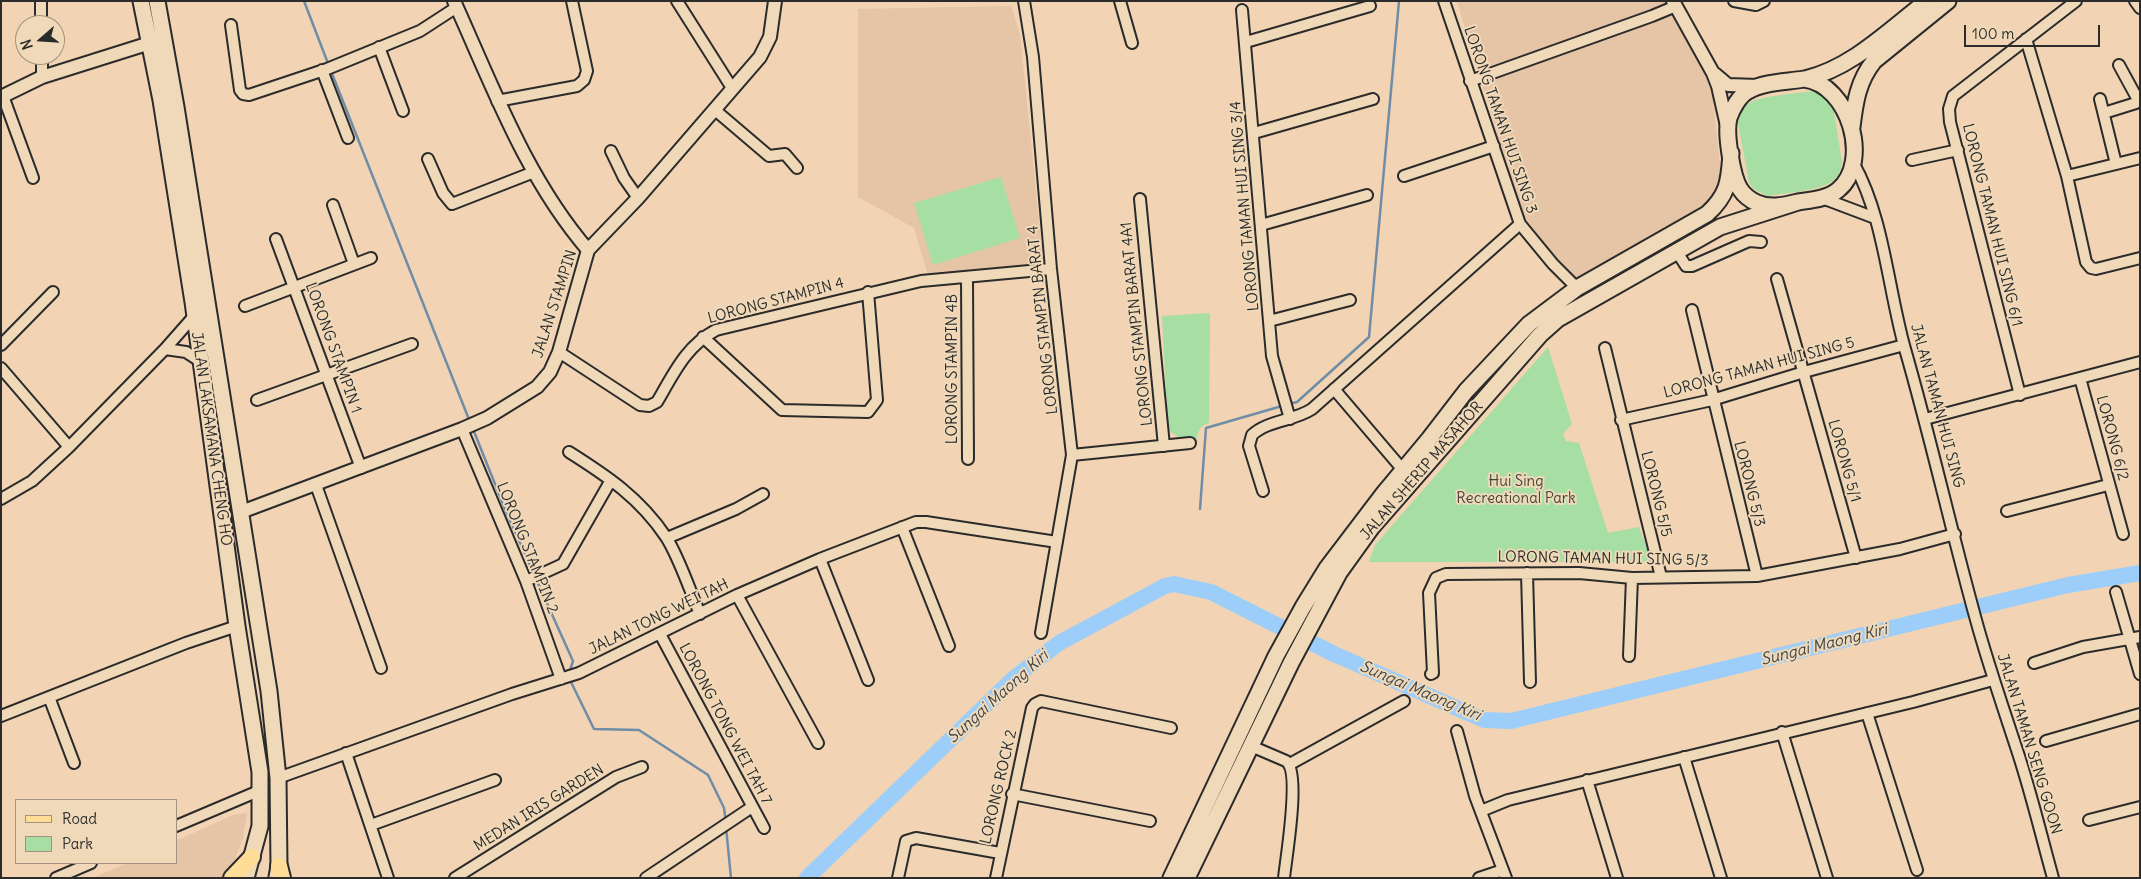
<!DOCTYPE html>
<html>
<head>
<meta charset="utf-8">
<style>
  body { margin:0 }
  #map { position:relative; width:2141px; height:879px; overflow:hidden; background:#f2d3b3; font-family:Delius,sans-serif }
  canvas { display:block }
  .frame { position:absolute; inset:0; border:2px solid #2b2b2b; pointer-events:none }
  .legend { position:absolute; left:15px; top:799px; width:162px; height:65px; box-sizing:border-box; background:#f0d9b8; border:1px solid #a19380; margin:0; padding:6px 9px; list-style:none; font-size:15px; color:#2b2b2b }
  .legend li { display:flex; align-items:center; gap:10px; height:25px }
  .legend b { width:25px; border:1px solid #a19380 }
  .north { position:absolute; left:15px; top:15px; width:50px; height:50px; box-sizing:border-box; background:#f0d9b8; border:1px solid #a19380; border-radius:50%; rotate:251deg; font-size:14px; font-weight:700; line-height:20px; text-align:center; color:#2b2b2b }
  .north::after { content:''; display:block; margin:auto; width:18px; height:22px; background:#2b2b2b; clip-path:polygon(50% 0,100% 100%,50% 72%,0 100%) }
  .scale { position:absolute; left:1964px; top:25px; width:136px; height:22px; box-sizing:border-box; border:2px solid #2b2b2b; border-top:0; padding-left:6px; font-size:15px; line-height:18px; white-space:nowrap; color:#2b2b2b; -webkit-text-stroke:4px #f0d9b8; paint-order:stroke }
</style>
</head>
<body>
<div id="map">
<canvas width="2141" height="879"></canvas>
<div class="frame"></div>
<ul class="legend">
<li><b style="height:6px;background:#ffdd96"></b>Road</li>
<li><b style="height:14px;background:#a6dea3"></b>Park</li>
</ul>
<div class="north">N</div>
<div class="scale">100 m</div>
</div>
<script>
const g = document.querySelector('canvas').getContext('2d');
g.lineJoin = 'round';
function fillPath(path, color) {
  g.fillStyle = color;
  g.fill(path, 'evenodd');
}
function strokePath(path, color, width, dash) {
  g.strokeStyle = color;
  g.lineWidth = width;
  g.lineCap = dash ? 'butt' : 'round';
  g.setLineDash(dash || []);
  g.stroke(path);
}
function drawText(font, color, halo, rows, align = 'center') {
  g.font = font + ' Delius,sans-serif';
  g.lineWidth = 4;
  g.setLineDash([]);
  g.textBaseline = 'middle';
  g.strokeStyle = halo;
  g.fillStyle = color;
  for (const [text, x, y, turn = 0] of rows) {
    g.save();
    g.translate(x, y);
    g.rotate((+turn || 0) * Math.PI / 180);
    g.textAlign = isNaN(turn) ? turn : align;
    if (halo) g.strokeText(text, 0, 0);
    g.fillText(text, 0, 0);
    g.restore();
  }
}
const built = new Path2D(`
  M1457 1H1665L1711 82 1722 184 1700 213 1579 281 1524 222Z
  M1011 6 1020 34 1043 260 1037 268 928 275 914 228 858 197V9Z
  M247 813 243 838 236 857 223 878H93L127 863H176V841L233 815Z`);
const green = new Path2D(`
  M1812 91 1829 99 1833 105 1842 162C1841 169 1839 176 1834 180 1822 191 1784 193 1767 196L1754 189 1749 183 1738 123C1740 114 1744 105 1753 101 1765 96 1798 93 1812 91Z
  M1001 177 1020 238 933 265 914 203Z
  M1210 313 1209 423C1200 426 1198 430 1197 439H1181L1168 430 1162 316Z
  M1548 347 1572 424 1563 434 1566 441 1579 443 1608 533 1639 527 1652 562H1369L1375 545Z`);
const stream = new Path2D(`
  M304 1 329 66
  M331 71 470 422
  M1288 404 1297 402 1369 337 1399 1
  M473 429 505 509 534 574
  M1200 509 1206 428 1282 406
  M536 579 573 661 569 673
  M570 680 594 729 639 730 708 775 724 808 726 822
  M726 827 731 878`);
const river = new Path2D(`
  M807 878 1013 679 1059 643 1165 586 1174 584 1211 592 1334 654 1484 720 1511 721 2068 585 2140 573`);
const minor = new Path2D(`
  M41 1V25
  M677 1 732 88
  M1024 1 1033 57 1051 269 1072 455 1041 633
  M1120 1 1132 43
  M1444 1 1520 224 1553 264 1577 288
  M1734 1 1756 5 1764 1
  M2135 1 2140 8
  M1242 10 1272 356 1290 419
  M231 25 240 90 243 94 249 95 327 69 420 31 457 7
  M2026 39 2067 176 2086 262 2091 268 2096 269 2140 258
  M1246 42 1370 6
  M379 47 403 111
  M42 55V77
  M322 70 348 138
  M1470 81 1652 16 1676 6
  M3 96 33 178
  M2100 99 2116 164
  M497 101 577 86 584 80 587 71 572 1
  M715 110 769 156 785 154 797 168
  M2104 113 2136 103 2137 98 2119 65
  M1254 133 1373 99
  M611 151 624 178 638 198
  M428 159 443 193 452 204 534 172
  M1912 160 1958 150
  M1854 164C1884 218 1888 289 1905 349 1931 439 1951 530 1976 620 1988 664 2003 707 2017 750 2031 792 2041 835 2053 878
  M1404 176 1494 146
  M2067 176 2140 158
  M1822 198 1875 218
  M1140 199 1164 446
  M333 205 354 264
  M1261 225 1367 195
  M276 239 361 468
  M1677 252 1686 266H1692L1749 241 1761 242
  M967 278 968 459
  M1777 279 1856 558
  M245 306 371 258
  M1692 310 1757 576
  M1269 321 1350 300
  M703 337 782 410 868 412 877 400 868 292
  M1 345 53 292
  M1605 348 1661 577
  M165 349 186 352 200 361
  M559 352 640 405 649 406 657 402C674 373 686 346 716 330L921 281 1051 269
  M1 368 69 447 32 481 1 499
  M2080 378 2123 534
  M1334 389 1403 470
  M2020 395 1950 122 1949 109 1953 96 2076 1
  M257 400 412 344
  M1925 419 2140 362
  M1621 420 1712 400 1804 372 1904 345
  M462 429 526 581 561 679
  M69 447 165 349 195 315
  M569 452C607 476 640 498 666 537 679 557 690 591 700 614
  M1072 455 1190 443
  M316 485 381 668
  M1263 491 1249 446 1252 435C1268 420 1294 421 1312 409L1520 224
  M2007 511 2108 485
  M902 527 949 646
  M667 538 736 509 763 494
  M820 559 868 680
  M1527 573 1530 682
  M526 581 563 564 611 480
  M2116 592 2140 674
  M737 595 818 743
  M660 634 764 828
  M1629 656 1632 578
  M2034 663 2083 647 2140 637
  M1431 674 1433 673 1429 593 1436 578 1446 574 1579 573 1632 578 1757 576 1900 549 1955 534
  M49 697 74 763
  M1867 713 1917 870
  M1 716 186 643 237 626
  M1457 731 1475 796 1506 878
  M1782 732 1827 878
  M2046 741 2140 714
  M1251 746 1286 761C1301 772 1286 858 1284 878
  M346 753 388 878
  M1684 757 1721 878
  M1290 764 1404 701
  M278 778 512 694 579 673 737 595 820 559 916 522H926L1057 542
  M1587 780 1617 878
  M1012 794 1150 821
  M1481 811 1508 800 1913 702 1993 680
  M2089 820 2140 807
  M371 825 495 780
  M176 826 261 790
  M56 878 91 863
  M455 878 616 777 642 767
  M646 878 752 807
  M898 878 906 841 916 838 1000 853
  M996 878 1032 708 1035 704 1041 701 1171 728
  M1479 878 1503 870`);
const tertiary = new Path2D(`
  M454 1C493 87 526 178 588 250
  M1673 1 1713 73 1718 86 1727 126
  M1715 74 1728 85 1758 86
  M1 97 42 77 150 43
  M241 512 462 429 487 418 537 387 550 372 559 352 588 250 638 198 760 57 770 37 775 1`);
const secondary = new Path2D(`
  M141 1 161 100 193 302 237 626 260 772V826L246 878
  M157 1 176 107 269 691 278 778 279 866 277 877
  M1804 79C1849 84 1872 162 1838 190 1827 199 1811 200 1798 202 1785 205 1771 209 1757 203 1750 200 1744 195 1740 189 1732 176 1725 133 1729 118 1732 109 1739 96 1748 91 1763 82 1786 82 1804 79Z
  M1805 79C1852 68 1889 30 1927 1
  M1852 127C1855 102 1858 81 1874 61L1948 1
  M1171 878 1276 656 1303 607 1327 568 1384 493 1429 439 1466 391 1529 324 1577 288 1707 214C1729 194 1729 180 1731 153
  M1187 878 1291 663 1339 573 1372 527 1540 335 1558 319 1720 227 1798 202`);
const primary = new Path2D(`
  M279 866 282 878
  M232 878 252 857`);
const streetNames = [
  ["LORONG TAMAN HUI SING 3",1500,120,71],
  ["LORONG TAMAN HUI SING 3/4",1245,206,-95],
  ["LORONG TAMAN HUI SING 6/1",1992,225,76],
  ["LORONG STAMPIN 4",776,301,-15],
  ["JALAN STAMPIN",555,304,-72],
  ["LORONG STAMPIN BARAT 4",1043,320,-96],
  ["LORONG STAMPIN BARAT 4A1",1137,324,-96],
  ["LORONG STAMPIN 1",333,348,70],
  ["LORONG TAMAN HUI SING 5",1759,368,-15],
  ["LORONG STAMPIN 4B",953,369,-90],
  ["JALAN TAMAN HUI SING",1937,406,75],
  ["LORONG 6/2",2112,438,75],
  ["JALAN LAKSAMANA CHENG HO",211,439,82],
  ["LORONG 5/1",1844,461,74],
  ["JALAN SHERIP MASAHOR",1422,471,-49],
  ["LORONG 5/3",1749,484,76],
  ["LORONG 5/5",1656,494,76],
  ["LORONG STAMPIN 2",527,548,68],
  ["LORONG TAMAN HUI SING 5/3",1603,559,1],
  ["JALAN TONG WEI TAH",659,617,-26],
  ["LORONG TONG WEI TAH 7",725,724,62],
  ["JALAN TAMAN SENG GOON",2029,744,73],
  ["LORONG ROCK 2",999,787,-77],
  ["MEDAN IRIS GARDEN",539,808,-32]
];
const parkNames = [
  ["Hui Sing",1516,482],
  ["Recreational Park",1516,499]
];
const waterNames = [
  ["Sungai Maong Kiri",1824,645,-14],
  ["Sungai Maong Kiri",1420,691,23],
  ["Sungai Maong Kiri",998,697,-42]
];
fillPath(built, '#e6c4a6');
fillPath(green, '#a6dea3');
strokePath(stream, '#6f8da7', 2.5);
strokePath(river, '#9dcef9', 16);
strokePath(minor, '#2b2b2b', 14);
strokePath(tertiary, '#2b2b2b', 16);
strokePath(secondary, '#2b2b2b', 19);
strokePath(primary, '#2b2b2b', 20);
strokePath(minor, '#f0d9b8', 10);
strokePath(tertiary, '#f0d9b8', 12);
strokePath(secondary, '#f0d9b8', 15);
strokePath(primary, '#ffdd96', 16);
drawText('15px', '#2b2b2b', '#f0d9b8', streetNames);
drawText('15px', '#3d463d', '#f0d9b8', parkNames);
drawText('italic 16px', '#3c434a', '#f0d9b8', waterNames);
</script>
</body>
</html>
